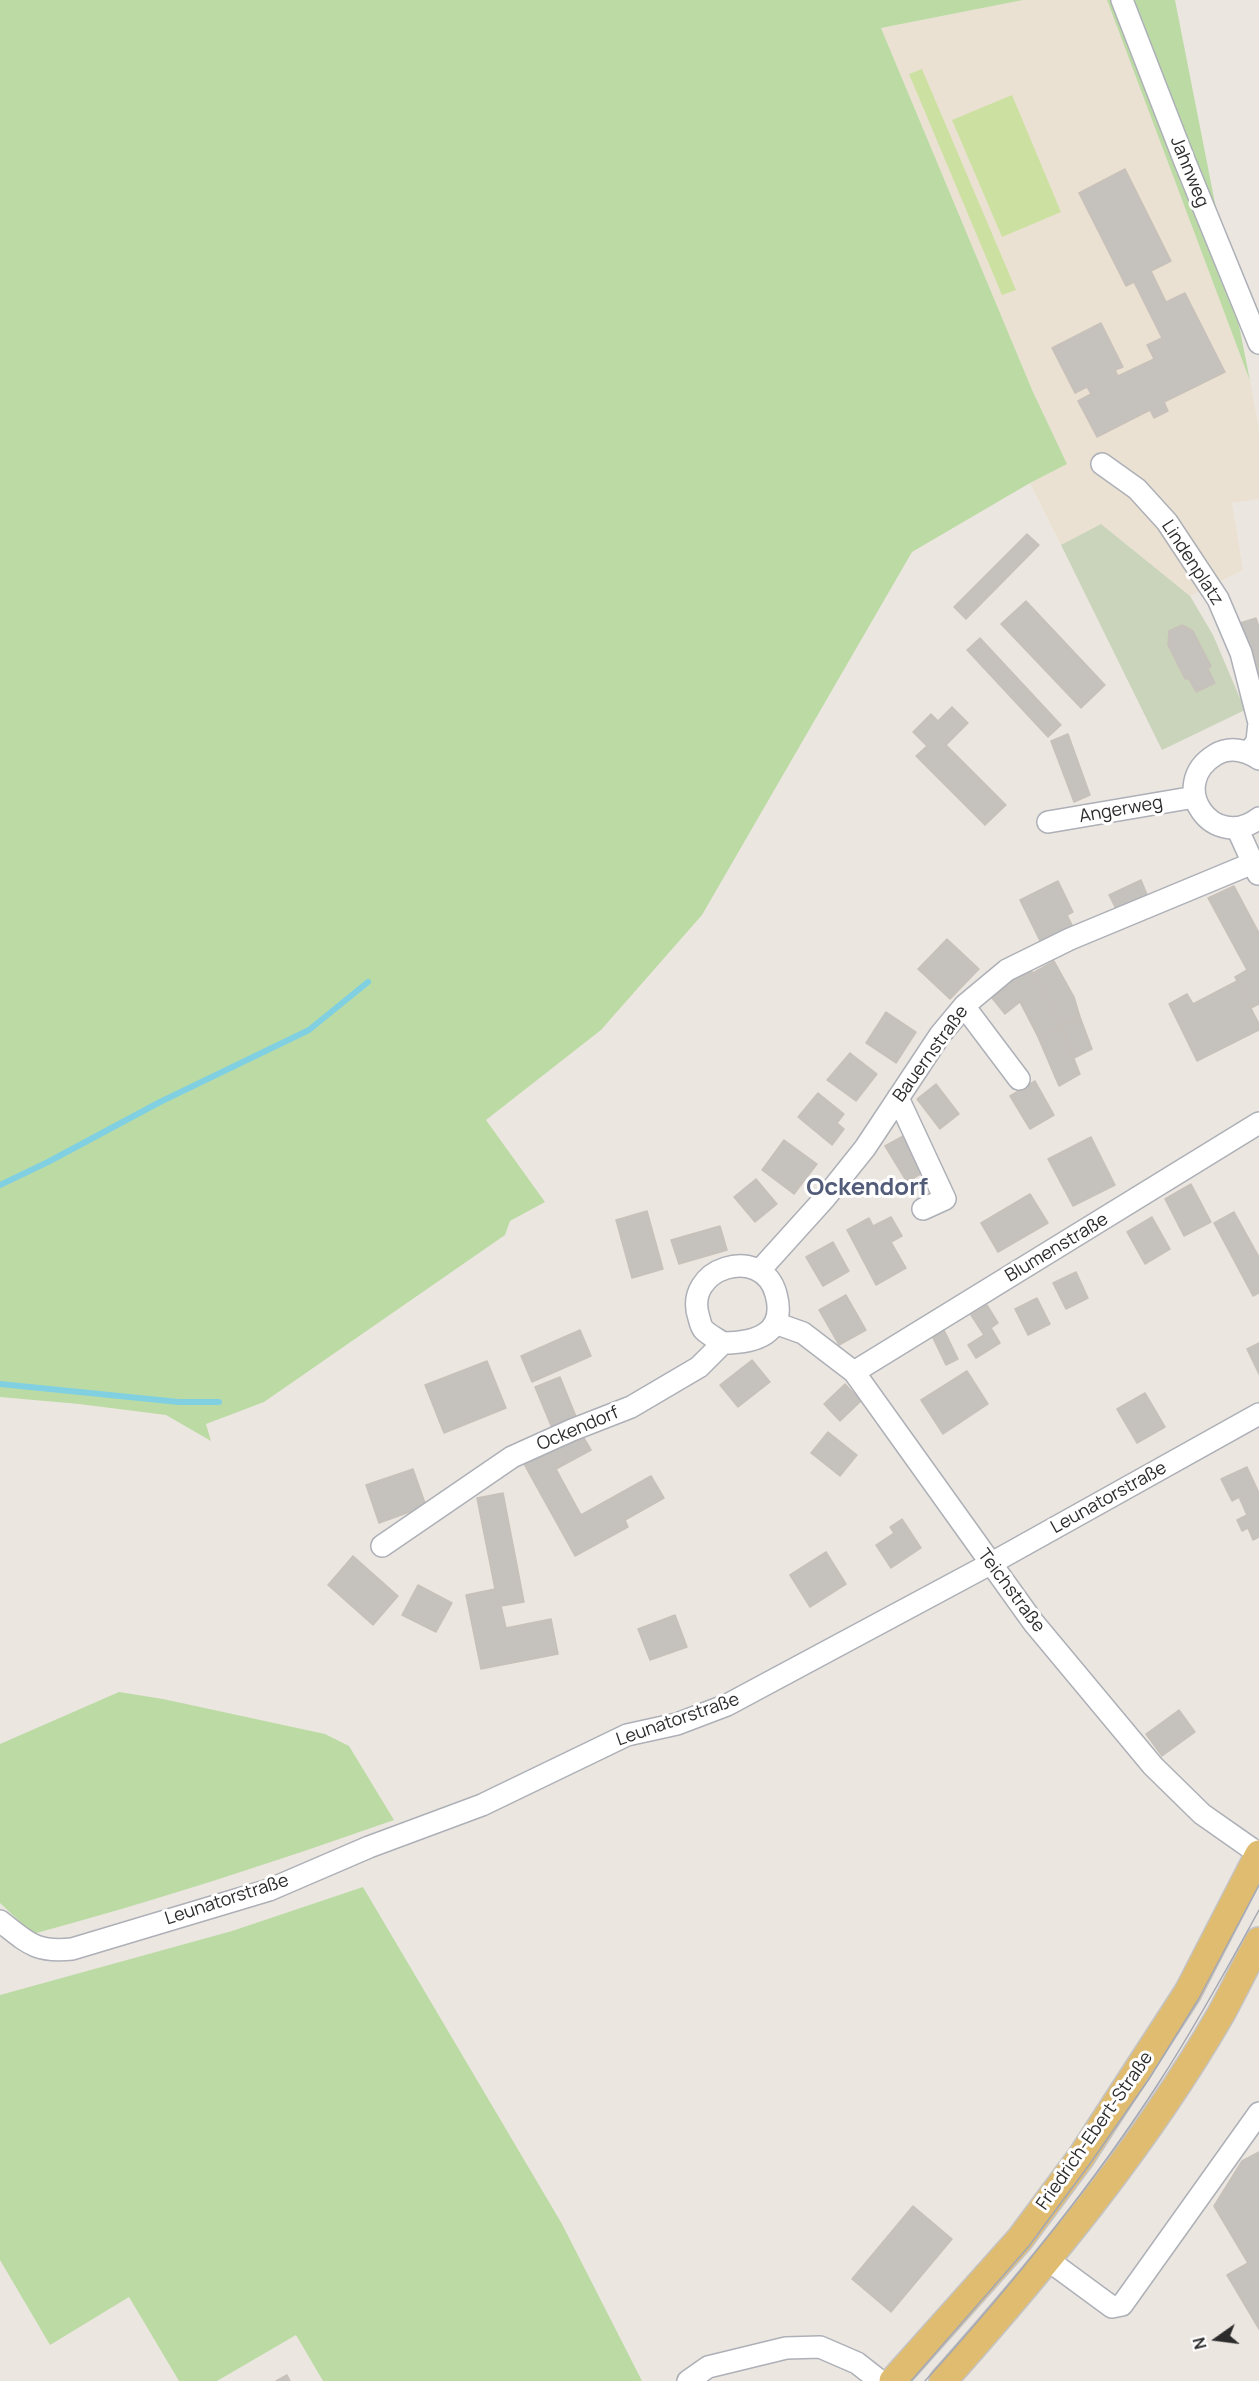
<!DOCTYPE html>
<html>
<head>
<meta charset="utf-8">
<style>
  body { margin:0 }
  #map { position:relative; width:1259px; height:2381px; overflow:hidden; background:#ece6e1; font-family:Manrope,sans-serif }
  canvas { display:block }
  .north { position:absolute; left:1187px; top:2309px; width:60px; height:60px; -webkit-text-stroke:4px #fff; paint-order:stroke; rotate:256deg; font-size:16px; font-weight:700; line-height:24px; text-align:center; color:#2c2c2c }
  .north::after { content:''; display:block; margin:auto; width:21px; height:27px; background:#2c2c2c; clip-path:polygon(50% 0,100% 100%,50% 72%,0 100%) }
</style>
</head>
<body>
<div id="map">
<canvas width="1259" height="2381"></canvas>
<div class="north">N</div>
</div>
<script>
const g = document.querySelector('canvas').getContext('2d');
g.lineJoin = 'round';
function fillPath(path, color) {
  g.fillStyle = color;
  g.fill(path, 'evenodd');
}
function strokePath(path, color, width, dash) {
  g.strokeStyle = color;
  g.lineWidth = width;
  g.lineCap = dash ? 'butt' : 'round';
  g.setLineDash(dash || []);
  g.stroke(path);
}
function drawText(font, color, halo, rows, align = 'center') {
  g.font = font + ' Manrope,sans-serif';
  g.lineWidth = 6;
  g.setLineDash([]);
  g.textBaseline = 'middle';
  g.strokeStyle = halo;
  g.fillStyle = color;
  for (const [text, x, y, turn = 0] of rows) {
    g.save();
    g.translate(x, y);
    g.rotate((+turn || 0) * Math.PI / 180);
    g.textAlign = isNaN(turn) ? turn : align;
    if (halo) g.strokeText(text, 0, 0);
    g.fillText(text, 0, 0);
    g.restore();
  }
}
const education = new Path2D(`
  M1023 0H1107L1250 381 1259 430V499L1232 503 1243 570 1190 596 1101 524 1061 545 1030 483 1067 464 1033 392 881 28Z`);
const green = new Path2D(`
  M0 0H1023L881 28 1033 392 1067 464 1030 483 912 552 702 915 601 1030 486 1120 545 1202 510 1221 505 1235 264 1402 206 1424 211 1441 166 1415 79 1404 0 1397Z
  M1107 0H1175L1250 381Z
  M119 1692 163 1699 325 1734 349 1746 394 1820C275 1862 155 1901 33 1934L0 1903V1744Z
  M363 1887 562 2224 642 2381H323L296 2335 217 2381H179L129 2297 50 2345 0 2260V1995L232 1931Z`);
const cemetery = new Path2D(`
  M1101 524 1190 596 1213 635 1245 710 1162 750 1061 545Z`);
const pitch = new Path2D(`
  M922 69 1016 290 1002 295 909 74Z
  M1012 95 1061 212 1002 237 952 120Z`);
const stream = new Path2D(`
  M0 1185 48 1162 160 1102 309 1030 368 982
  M0 1384 179 1402H219`);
const building = new Path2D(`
  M1125 169 1171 261 1151 271 1166 302 1185 293 1225 372 1164 402 1168 411 1154 418 1150 410 1097 437 1078 401 1091 394 1087 387 1075 393 1052 348 1101 323 1123 367 1115 370 1118 376 1154 359 1147 345 1162 338 1134 282 1126 286 1079 193Z
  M1027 534 1039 545 966 619 954 607Z
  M1026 601 1105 685 1081 708 1001 624Z
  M1256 618 1259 627V684L1237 624Z
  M1182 625 1193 631 1211 666 1208 669 1215 683 1196 692 1189 679H1185L1168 645 1169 631Z
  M980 638 1061 725 1048 737 967 650Z
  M952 707 968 723 946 745 1006 805 985 825 916 756 927 746 913 732 931 714 938 721Z
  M1068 734 1090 795 1074 802 1051 741Z
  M1141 880 1148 897 1117 911 1109 895Z
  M1058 881 1073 912 1067 915 1073 927 1041 943 1020 900Z
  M1234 886 1259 933V1004L1251 1008 1235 977 1247 970 1208 898Z
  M947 939 979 969 950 999 918 969Z
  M1054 961 1074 997 1080 1017 1061 1026 1033 973Z
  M1029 966 1061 1026 1038 1037 1020 1002 1005 1014 992 998Z
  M1237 981 1259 1024V1030L1197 1061 1169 1004 1187 994 1193 1004Z
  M886 1012 916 1032 896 1063 866 1043Z
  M1080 1017 1092 1049 1074 1058 1061 1026Z
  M1061 1026 1080 1074 1059 1086 1038 1037Z
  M850 1053 877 1074 856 1101 827 1080Z
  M1035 1081 1054 1115 1030 1129 1010 1096Z
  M936 1084 959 1114 940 1129 917 1099Z
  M818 1093 844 1114 837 1123 844 1129 832 1145 798 1117Z
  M905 1135 927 1170 907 1182 885 1146Z
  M1091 1137 1115 1185 1073 1206 1048 1159Z
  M784 1140 817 1164 794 1194 762 1170Z
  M756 1179 777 1204 755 1222 734 1197Z
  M1191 1184 1211 1222 1184 1236 1165 1199Z
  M1030 1194 1048 1223 998 1252 981 1223Z
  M647 1211 663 1269 632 1278 616 1220Z
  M1234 1212 1259 1257V1293L1253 1296 1214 1223Z
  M891 1217 902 1236 891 1242 906 1268 876 1285 847 1230 869 1218 873 1226Z
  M1152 1217 1170 1249 1145 1264 1127 1232Z
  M720 1226 727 1250 679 1264 671 1240Z
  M833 1242 849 1271 823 1286 806 1257Z
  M1076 1272 1088 1298 1066 1309 1053 1283Z
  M846 1295 866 1330 839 1345 819 1310Z
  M1037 1298 1050 1324 1028 1335 1015 1309Z
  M987 1305 998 1323 991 1328 1000 1343 976 1358 968 1345 984 1335 971 1315Z
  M580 1330 591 1356 532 1382 521 1356Z
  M944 1330 958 1359 946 1365 932 1336Z
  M1259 1343V1374L1247 1349Z
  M752 1360 770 1382 738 1407 720 1385Z
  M487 1361 506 1408 444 1433 425 1385Z
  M967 1371 988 1404 943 1434 921 1400Z
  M560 1377 577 1419 552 1428 535 1387Z
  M845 1384 861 1401 840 1421 824 1404Z
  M1145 1393 1165 1427 1137 1443 1117 1409Z
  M828 1432 857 1455 840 1476 811 1453Z
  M581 1433 591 1450 556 1469 581 1515 651 1476 664 1498 625 1520 628 1527 575 1556 524 1464Z
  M1247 1467 1259 1493V1537L1253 1540 1248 1528 1242 1531 1237 1520 1247 1515 1239 1497 1232 1501 1221 1479Z
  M413 1469 426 1506 379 1523 366 1485Z
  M503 1493 524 1602 501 1606 506 1628 551 1619 558 1654 481 1669 466 1595 495 1589 477 1498Z
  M902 1519 921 1548 891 1568 876 1545 894 1533 890 1527Z
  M826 1552 846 1584 810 1607 790 1575Z
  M353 1556 398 1596 373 1625 328 1585Z
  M418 1585 452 1603 436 1632 402 1615Z
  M675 1615 687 1647 650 1660 638 1629Z
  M1179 1710 1195 1732 1162 1756 1146 1734Z
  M1259 2152V2329L1227 2275 1248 2263 1214 2206 1242 2161Z
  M913 2206 952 2239 891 2312 852 2279Z
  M287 2375 290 2381H276Z`);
const minor = new Path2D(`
  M1122 0 1185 162 1259 343
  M1102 464 1137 489 1167 522 1218 599 1241 653 1259 723 1257 741 1249 753
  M1259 759C1245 750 1230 746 1215 755 1166 785 1213 853 1259 818
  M1048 822 1195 797
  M1237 828 1258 874
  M964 1006 1019 1079
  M898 1098 945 1199 923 1209
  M760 1270 825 1198 865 1148 940 1035 965 1005 1007 970 1070 939 1253 863
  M775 1323 803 1333 854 1372 1033 1622 1153 1766 1202 1814 1259 1854
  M854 1372 1259 1123
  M382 1546 512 1457 572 1430 631 1407 699 1367 723 1343C755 1343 787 1334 776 1294 762 1243 682 1268 699 1318 700 1322 701 1327 704 1330 709 1335 717 1339 723 1343
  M0 1921C27 1942 35 1953 72 1949L269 1890 369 1847 482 1805 627 1735 677 1724 727 1705 990 1564 1259 1414
  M1048 2260 1112 2307 1122 2305 1259 2113
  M688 2381 708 2367 786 2348 820 2347 857 2363 880 2381`);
const major = new Path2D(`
  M893 2381 1020 2239 1081 2157 1188 1992 1259 1854
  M943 2381C1045 2266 1144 2147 1221 2014 1234 1990 1246 1965 1259 1941`);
const tram = new Path2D(`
  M911 2381 1029 2246 1089 2165 1149 2079 1198 2000 1259 1885
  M925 2381C1009 2288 1090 2189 1158 2084 1195 2027 1227 1969 1259 1910`);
const streetNames = [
  ["Jahnweg",1189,172,68],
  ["Lindenplatz",1192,563,57],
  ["Angerweg",1121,810,-10],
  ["Bauernstraße",931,1054,-54],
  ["Blumenstraße",1057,1248,-31],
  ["Ockendorf",578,1429,-23],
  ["Leunatorstraße",1109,1498,-29],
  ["Teichstraße",1011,1591,53],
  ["Leunatorstraße",678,1720,-19],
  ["Leunatorstraße",227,1900,-18],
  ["Friedrich-Ebert-Straße",1095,2131,-55]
];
const districtNames = [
  ["Ockendorf",867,1188]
];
fillPath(education, '#ebe1d2');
fillPath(green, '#bcdba4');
fillPath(cemetery, '#c9d4ba');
fillPath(pitch, '#cce1a1');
strokePath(stream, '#81d0e1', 6);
fillPath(building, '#c5c1bc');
strokePath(building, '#c7c1ba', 1.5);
strokePath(minor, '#adb0b7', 24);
strokePath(major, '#c4c4c4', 30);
strokePath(minor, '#fff', 21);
strokePath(major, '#e0bc71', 27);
strokePath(tram, '#a4a8b4', 1.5);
drawText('18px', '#2c2c2c', '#fff', streetNames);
drawText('bold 24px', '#525c78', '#fff', districtNames);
</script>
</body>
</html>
